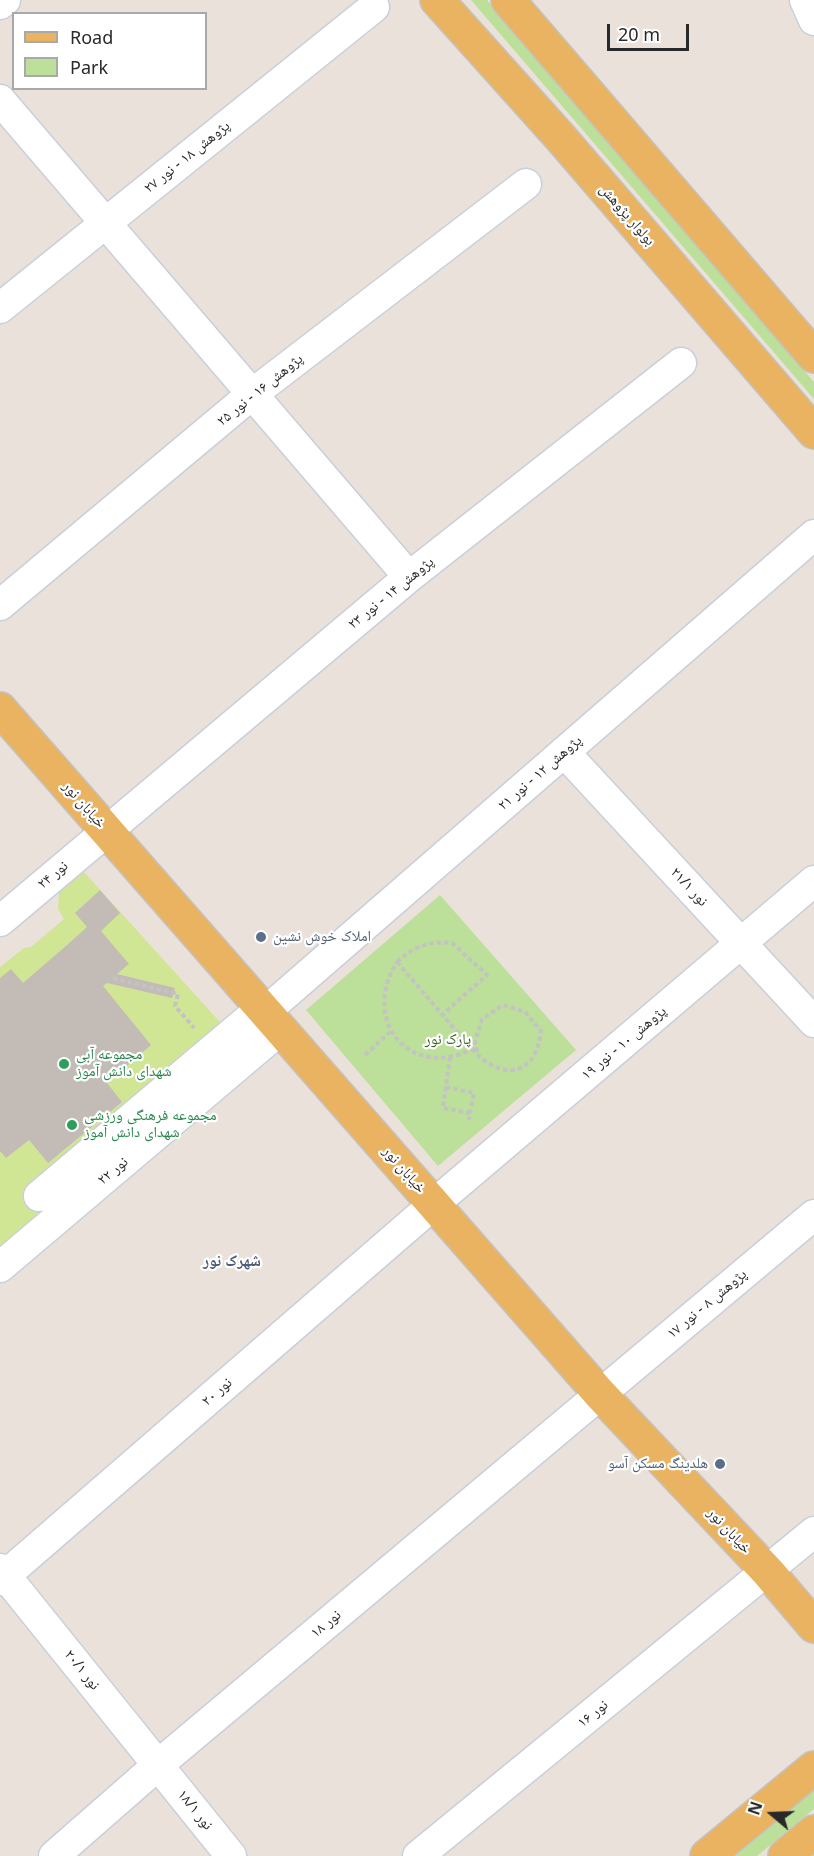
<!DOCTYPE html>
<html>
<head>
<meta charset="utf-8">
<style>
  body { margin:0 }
  #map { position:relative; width:814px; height:1856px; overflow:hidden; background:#eae1db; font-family:"Noto Sans",sans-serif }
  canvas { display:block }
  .legend { position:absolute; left:12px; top:12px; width:195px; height:78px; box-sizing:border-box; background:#fff; border:2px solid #a9a9a9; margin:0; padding:8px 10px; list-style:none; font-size:18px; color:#292929 }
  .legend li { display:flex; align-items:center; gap:12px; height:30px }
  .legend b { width:30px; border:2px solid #a9a9a9 }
  .north { position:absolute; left:742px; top:1784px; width:60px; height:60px; -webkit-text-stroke:4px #fff; paint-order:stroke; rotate:289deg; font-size:16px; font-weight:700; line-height:24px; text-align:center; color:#292929 }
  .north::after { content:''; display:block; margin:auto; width:21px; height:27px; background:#292929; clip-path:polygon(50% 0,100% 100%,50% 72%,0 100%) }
  .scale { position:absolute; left:607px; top:24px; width:82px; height:27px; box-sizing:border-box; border:3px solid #292929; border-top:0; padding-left:8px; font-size:18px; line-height:21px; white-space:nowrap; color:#292929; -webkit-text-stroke:4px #fff; paint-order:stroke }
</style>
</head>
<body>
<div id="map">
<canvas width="814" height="1856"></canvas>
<ul class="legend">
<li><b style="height:8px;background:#e9b361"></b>Road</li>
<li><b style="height:16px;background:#bcdf99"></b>Park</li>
</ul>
<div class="north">N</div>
<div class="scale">20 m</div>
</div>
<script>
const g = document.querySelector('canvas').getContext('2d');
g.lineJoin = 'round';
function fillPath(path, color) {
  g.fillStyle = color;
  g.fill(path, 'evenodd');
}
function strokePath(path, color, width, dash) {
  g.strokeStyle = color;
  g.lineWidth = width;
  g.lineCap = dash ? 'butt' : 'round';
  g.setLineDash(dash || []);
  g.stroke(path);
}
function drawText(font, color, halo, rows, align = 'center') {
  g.font = font + ' "Noto Sans","Noto Naskh Arabic",sans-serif';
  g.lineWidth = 4.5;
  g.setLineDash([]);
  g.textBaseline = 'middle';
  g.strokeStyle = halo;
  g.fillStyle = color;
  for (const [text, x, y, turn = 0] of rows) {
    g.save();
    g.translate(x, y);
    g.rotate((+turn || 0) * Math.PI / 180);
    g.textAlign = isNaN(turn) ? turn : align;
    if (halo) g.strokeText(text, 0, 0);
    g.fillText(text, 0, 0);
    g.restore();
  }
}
const green = new Path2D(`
  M471 0H487L814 382V399Z
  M440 895 576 1050 438 1166 306 1010Z
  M814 1789V1809L757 1856H733Z`);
const pitch = new Path2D(`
  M84 872 239 1043 0 1248V967L24 948 31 947 64 919 58 909 59 892Z`);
const building = new Path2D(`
  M100 890 120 913 101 931 129 964 117 974 175 988 172 998 107 983 103 986 151 1045 107 1083 122 1102 48 1163 29 1140 6 1158 0 1151V978L11 969 23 983 67 945 87 927 75 913Z`);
const path = new Path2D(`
  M397 962 472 1049C410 1081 360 1020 397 962Z
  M397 962C414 946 429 941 452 943L487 975 442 1015
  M113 978 178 994 175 1006 194 1028
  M472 1049C501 1081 536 1078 541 1031L525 1012 503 1005 482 1019 475 1041 478 1056
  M365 1055 391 1031
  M450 1057 443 1108 470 1113 469 1120
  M446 1087 474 1093 470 1113`);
const minor = new Path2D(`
  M805 0 814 20
  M0 4 5 0
  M0 100 409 577
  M0 308 374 7
  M0 605 251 395 526 184
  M564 752 814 1022
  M0 921 409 577 681 363
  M265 1012 814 535
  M39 1196 262 1008
  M0 1267 281 1029
  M0 1569 231 1856
  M0 1580 434 1204 814 881
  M54 1856 158 1765 814 1215
  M418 1856 814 1532`);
const major = new Path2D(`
  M437 0 560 137 814 432
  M508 0 814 356
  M0 709 600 1394 768 1572 814 1626
  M707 1856 814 1768
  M785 1856 814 1832`);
const markers = [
  [261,937,6,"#5c6f8a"],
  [64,1064,6,"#2e9e5b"],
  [72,1125,6,"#2e9e5b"],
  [720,1464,6,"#5c6f8a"]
];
const streetNames = [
  ["پژوهش ۱۸ - نور ۲۷",187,157,-39],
  ["بولوار پژوهش",627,215,49],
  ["پژوهش ۱۶ - نور ۲۵",260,390,-39],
  ["پژوهش ۱۴ - نور ۲۳",391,593,-39],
  ["پژوهش ۱۲ - نور ۲۱",540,773,-41],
  ["خیابان نور",84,805,49],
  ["نور ۲۴",53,875,-40],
  ["نور ۲۱/۱",689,887,47],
  ["پژوهش ۱۰ - نور ۱۹",624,1043,-40],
  ["خیابان نور",404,1170,49],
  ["نور ۲۲",113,1171,-40],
  ["پژوهش ۸ - نور ۱۷",707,1304,-40],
  ["نور ۲۰",217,1392,-41],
  ["خیابان نور",729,1531,47],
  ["نور ۱۸",326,1624,-40],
  ["نور ۲۰/۱",82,1670,51],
  ["نور ۱۶",593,1714,-39],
  ["نور ۱۸/۱",195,1810,51]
];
const serviceNames = [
  ["املاک خوش نشین",273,937],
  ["هلدینگ مسکن آسو",708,1464,"right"]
];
const parkNames = [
  ["پارک نور",448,1040]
];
const leisureNames = [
  ["مجموعه آبی",76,1055],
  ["شهدای دانش آموز",76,1072],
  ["مجموعه فرهنگی ورزشی",84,1116],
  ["شهدای دانش آموز",84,1133]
];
const neighbourhoodNames = [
  ["شهرک نور",232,1261]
];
fillPath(green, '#bcdf99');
fillPath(pitch, '#d1e695');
fillPath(building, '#c3bcb6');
strokePath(minor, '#c9cfda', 33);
strokePath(major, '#c3c3c3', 36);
strokePath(path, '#c3c3c3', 4, [4.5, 3]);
strokePath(minor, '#fff', 30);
strokePath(major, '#e9b361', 33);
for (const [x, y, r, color] of markers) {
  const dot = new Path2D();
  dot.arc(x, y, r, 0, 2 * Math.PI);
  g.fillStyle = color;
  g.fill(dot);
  strokePath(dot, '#fff', 2);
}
drawText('15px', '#292929', '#fff', streetNames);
drawText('15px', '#4e5e75', '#fff', serviceNames, 'left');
drawText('15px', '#36611d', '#fff', parkNames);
drawText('15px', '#27864d', '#fff', leisureNames, 'left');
drawText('bold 16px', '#4b5a77', '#fff', neighbourhoodNames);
</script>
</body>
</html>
